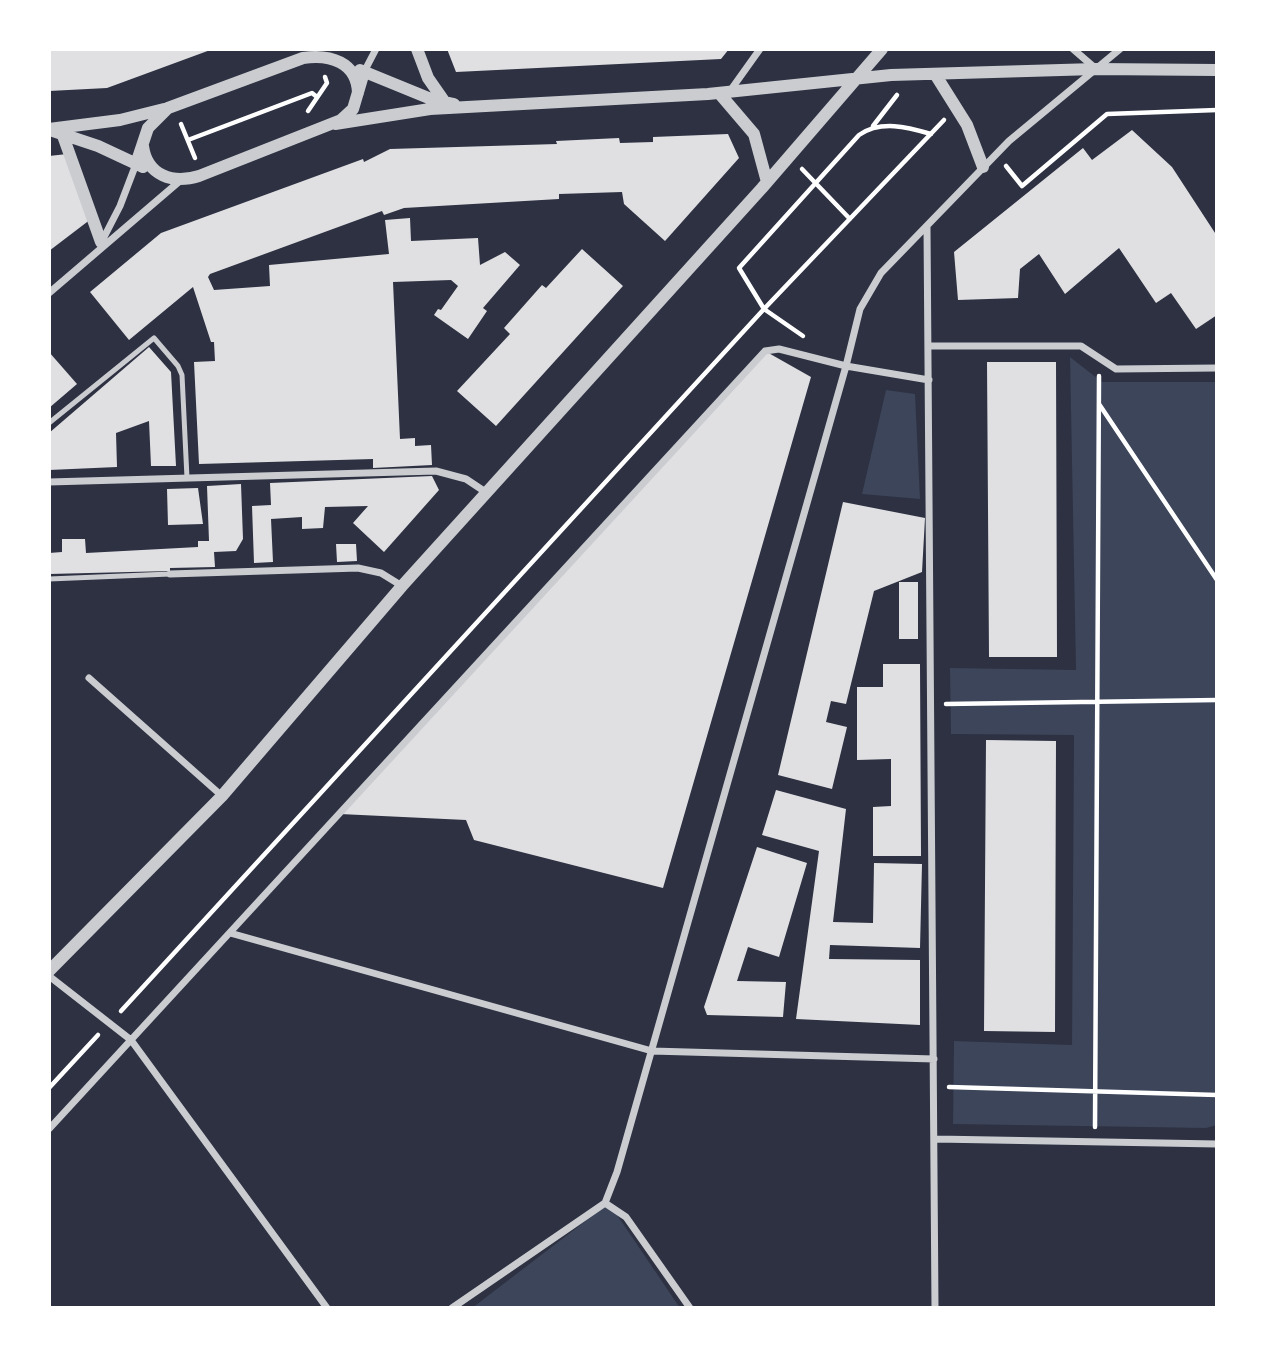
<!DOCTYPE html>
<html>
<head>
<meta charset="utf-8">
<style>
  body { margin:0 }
  #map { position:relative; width:1266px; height:1357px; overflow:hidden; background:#2d3142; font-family:Literata,serif }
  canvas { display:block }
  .frame { position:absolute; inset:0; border:51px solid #fff; pointer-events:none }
</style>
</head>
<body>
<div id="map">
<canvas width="1266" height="1357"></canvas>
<div class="frame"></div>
</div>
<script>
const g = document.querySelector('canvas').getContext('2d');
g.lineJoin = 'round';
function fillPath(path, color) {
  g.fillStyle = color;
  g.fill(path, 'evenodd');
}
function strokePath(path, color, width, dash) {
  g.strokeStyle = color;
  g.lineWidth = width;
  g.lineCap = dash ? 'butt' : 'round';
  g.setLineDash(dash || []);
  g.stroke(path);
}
const green = new Path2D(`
  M1070 357 1102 382H1217V1125L1206 1128 953 1124 954 1041 1072 1045 1074 735 951 734 950 668 1076 670Z
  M886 390 915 394 920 499 862 494Z
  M609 1203 680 1308H472Z`);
const building = new Path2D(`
  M49 49H213L107 88 49 91Z
  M447 49H729L721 59 456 72Z
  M1132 130 1172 167 1217 236V315L1196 329 1171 293 1156 303 1119 248 1065 294 1039 254 1020 269 1018 298 958 300 954 252 1083 148 1092 160Z
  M728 134 739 158 665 241 624 204 622 192 559 194V199L404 208 384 215 382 211 210 274 208 277 214 290 270 286 269 265 389 254 385 220 410 218 411 241 478 238 480 265 505 252 520 265 483 308 487 311 468 339 434 315 438 309 441 310 458 286 451 280 393 282 400 439 415 438V446L431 445 432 465 373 468V459L199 464 194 362 215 361 214 342H211L193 287 129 340 90 292 161 233 363 159 364 162 390 149 557 144 556 141 619 138 620 143 653 142V137Z
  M67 154 91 219 49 251V156Z
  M582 249 623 286 496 426 457 391 510 334 504 328 542 285 546 288Z
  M149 347 171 372 176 466H151L149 421 116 433 117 467 49 470V433Z
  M765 351 811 377 663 888 474 840 466 820 340 814Z
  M49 352 77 384 49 408Z
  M987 362H1056L1057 657H989Z
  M432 476 439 490 384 552 353 523 368 506 325 507 323 528 302 529V517L271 519 273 562 254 563 252 506 271 505 270 483Z
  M241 484 243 539 236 551 214 552 215 567 170 568V571L49 574V553L62 552V539H85L86 553 198 547V541H209L207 486Z
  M198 488 203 524 168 525 167 489Z
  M843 502 925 518 922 572 874 591 846 704 831 701 826 722 847 727 832 789 778 775Z
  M336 544H356L357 561 337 562Z
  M899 582H918V639H899Z
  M883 664H920L921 856H873V807L891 806V759L857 760V687H883Z
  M986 740 1056 741 1055 1032 984 1031Z
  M776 790 846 809 833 922 873 923 874 863 922 864 920 948 830 945 829 959 920 960V1025L796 1019 819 851 762 835Z
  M757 847 807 863 779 957 748 947 737 981 786 982 783 1017 707 1015 704 1007Z`);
const path = new Path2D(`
  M308 111 327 83 325 77
  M181 124 195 158
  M873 126 897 95
  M188 140 312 93 317 97
  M1006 166 1022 186 1107 114 1217 110
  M802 169 850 219
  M803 336 764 309 739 268 859 135C881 120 907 127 931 134
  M1099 404 1217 580
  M946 704 1217 700
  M121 1011 764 309 944 120
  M949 1087 1217 1095
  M49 1088 98 1035
  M1095 1127 1099 376`);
const service = new Path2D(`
  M49 423 154 338 178 366 182 375 187 478
  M49 579 170 574`);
const minor = new Path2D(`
  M1073 49 1095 68
  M364 72 376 49
  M730 91 760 49
  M927 227 935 1308
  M101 243 120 206 136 164
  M49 293 181 180
  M930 346H1081L1116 369 1217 368
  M49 482 436 471 466 479 487 493
  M170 574 358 568 381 573 402 586
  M89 678 222 796
  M230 933 652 1051 934 1059
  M49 976 131 1040 327 1308
  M49 1129 765 351 779 349 846 366 929 380
  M936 1139 1217 1144
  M605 1203 617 1172 846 366 860 309 881 273 1009 141 1120 49
  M452 1308 605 1203 626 1217 690 1308`);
const tertiary = new Path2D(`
  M417 49 428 78 444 101
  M360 70 431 99 454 104
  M935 74 967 125 983 167
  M719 93 754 134 767 182
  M335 124 430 109 708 94 891 75 1095 69 1217 70
  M49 129 120 120 164 109
  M53 131 98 146 143 167
  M62 133 101 242
  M143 146C147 176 173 184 199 176L341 120 353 109 364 72
  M136 164 148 128 168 108 303 58C330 54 357 62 358 93
  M49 971 222 796 402 586 762 188 882 49`);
fillPath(green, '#3c4559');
fillPath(building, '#e0e0e3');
strokePath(path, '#fff', 4.5);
strokePath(service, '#caccd0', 5);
strokePath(minor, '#caccd0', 7);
strokePath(tertiary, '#caccd0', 12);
</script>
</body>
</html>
